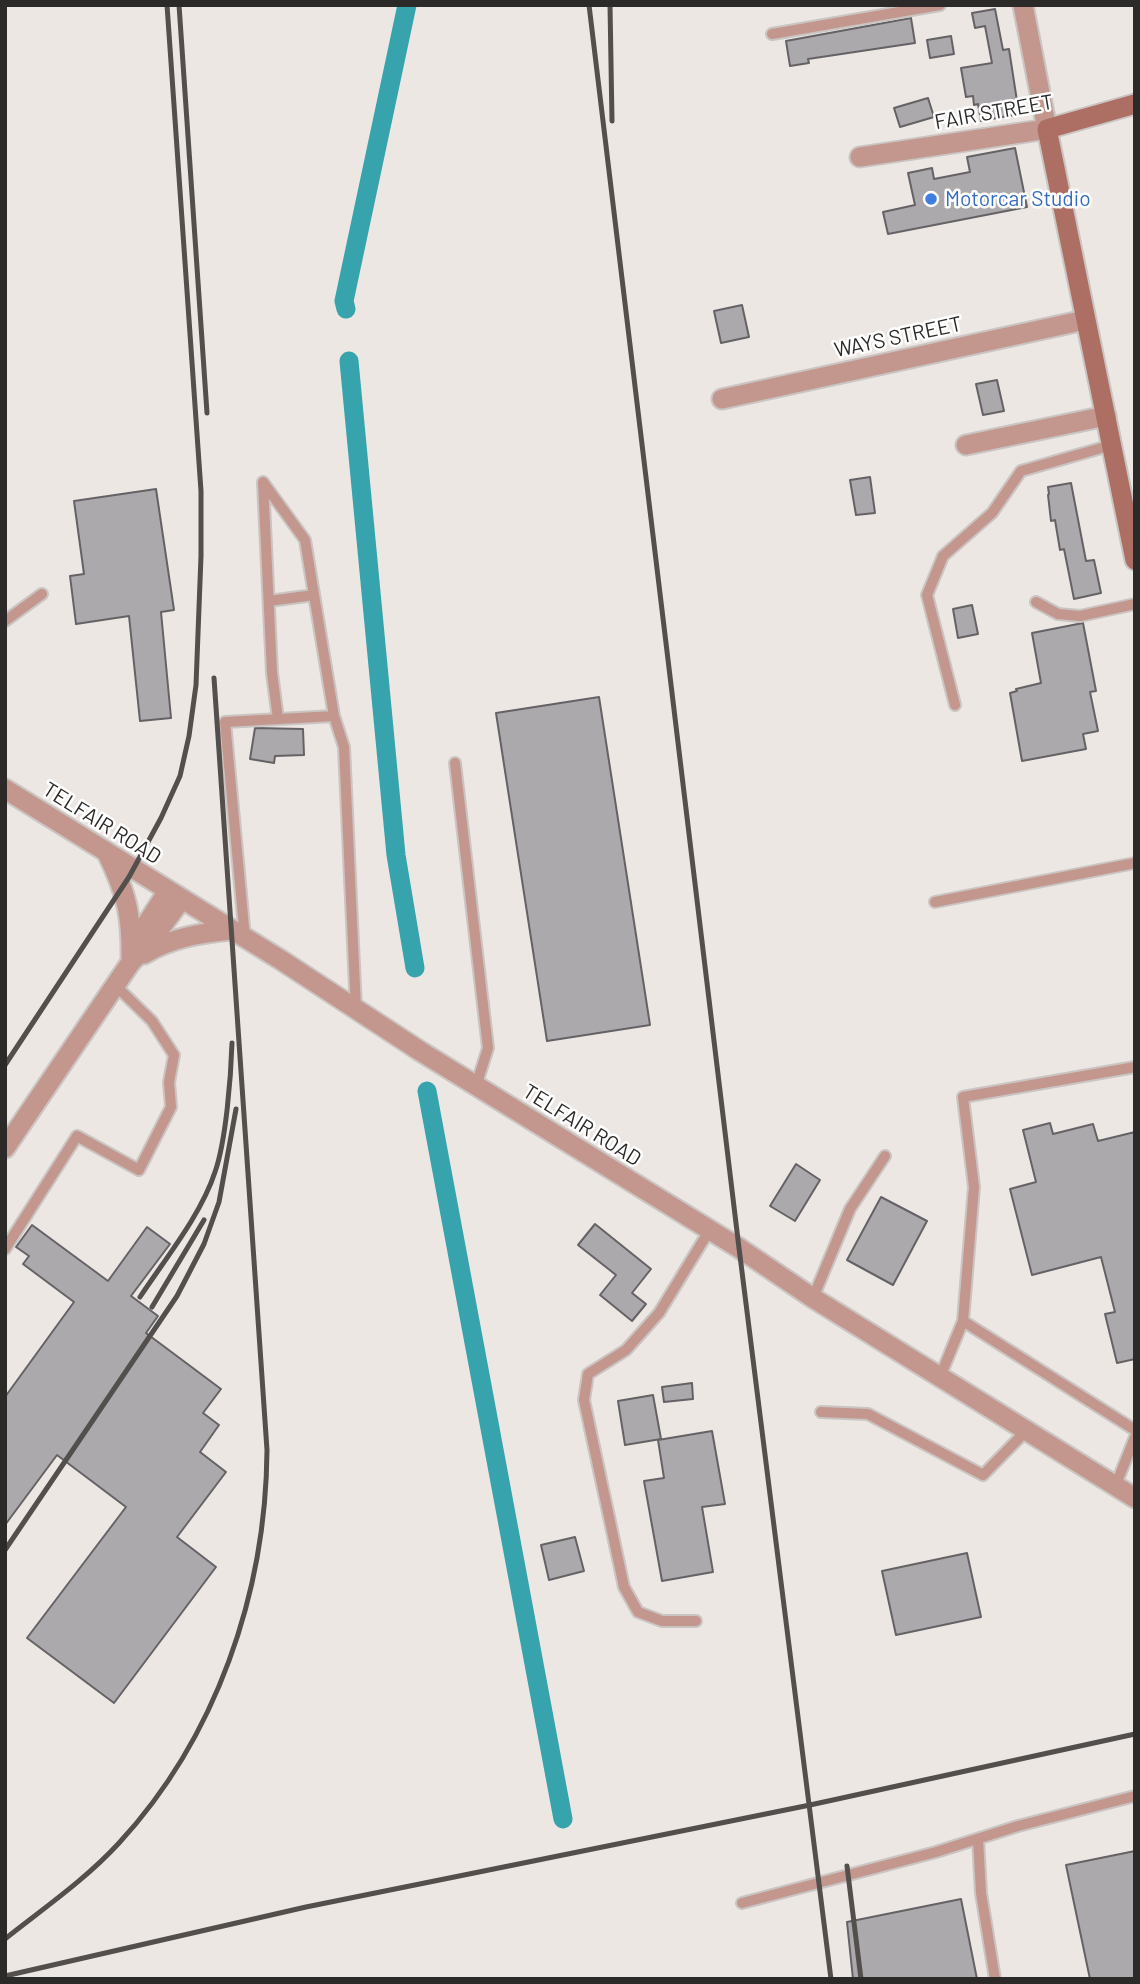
<!DOCTYPE html>
<html>
<head>
<meta charset="utf-8">
<style>
  body { margin:0 }
  #map { position:relative; width:1140px; height:1984px; overflow:hidden; background:#ede7e4; font-family:Barlow,sans-serif }
  canvas { display:block }
  .frame { position:absolute; inset:0; border:7px solid #2c2a28; pointer-events:none }
</style>
</head>
<body>
<div id="map">
<canvas width="1140" height="1984"></canvas>
<div class="frame"></div>
</div>
<script>
const g = document.querySelector('canvas').getContext('2d');
g.lineJoin = 'round';
function strokePath(path, color, width, dash) {
  g.strokeStyle = color;
  g.lineWidth = width;
  g.lineCap = dash ? 'butt' : 'round';
  g.setLineDash(dash || []);
  g.stroke(path);
}
function fillPath(path, color) {
  g.fillStyle = color;
  g.fill(path, 'evenodd');
}
function drawText(font, color, halo, rows, align = 'center') {
  g.font = font + ' Barlow,sans-serif';
  g.lineWidth = 5;
  g.setLineDash([]);
  g.textBaseline = 'middle';
  g.strokeStyle = halo;
  g.fillStyle = color;
  for (const [text, x, y, turn = 0] of rows) {
    g.save();
    g.translate(x, y);
    g.rotate((+turn || 0) * Math.PI / 180);
    g.textAlign = isNaN(turn) ? turn : align;
    if (halo) g.strokeText(text, 0, 0);
    g.fillText(text, 0, 0);
    g.restore();
  }
}
const canal = new Path2D(`
  M346 309 344 301 407 5
  M349 361 396 855 415 968
  M427 1091 563 1819`);
const building = new Path2D(`
  M995 9 1003 50 1009 49 1019 114 981 121 978 104 974 105 973 96 966 97 961 68 992 63 985 26 975 28 972 13Z
  M911 18 915 43 808 59 809 63 790 66 786 41Z
  M951 36 954 54 930 58 927 40Z
  M928 98 934 117 900 127 894 108Z
  M1015 148 1027 207 888 234 883 212 915 205 908 173 932 168 934 179 970 172 967 157Z
  M742 305 749 337 721 343 714 311Z
  M997 380 1004 411 983 415 976 384Z
  M870 477 875 513 856 515 850 480Z
  M1071 483 1086 561 1094 560 1101 593 1074 599 1064 549 1060 550 1055 520 1051 521 1048 495 1049 494 1048 487Z
  M156 489 174 610 161 612 171 718 140 721 129 616 76 624 70 576 84 574 74 501Z
  M972 605 978 634 958 638 953 609Z
  M1083 623 1096 691 1090 692 1098 731 1083 734 1086 749 1022 761 1010 693 1017 691 1016 689 1041 683 1032 633Z
  M599 697 650 1025 547 1041 496 713Z
  M255 728 303 729 304 755 275 756 274 763 250 759Z
  M1050 1123 1053 1134 1093 1124 1098 1141 1135 1132V1359L1117 1363 1105 1314 1115 1312 1101 1257 1032 1275 1010 1189 1036 1182 1023 1130Z
  M796 1164 820 1180 795 1221 770 1206Z
  M881 1197 927 1221 893 1285 847 1260Z
  M595 1224 651 1269 632 1293 646 1304 632 1321 600 1295 616 1275 578 1245Z
  M32 1225 108 1281 147 1227 170 1244 131 1296 158 1316 146 1333 221 1389 203 1413 219 1425 200 1452 226 1472 177 1537 216 1567 114 1703 27 1638 126 1507 57 1455 5 1525V1397L74 1302 23 1264 29 1256 16 1247Z
  M692 1383 693 1399 664 1402 662 1387Z
  M653 1395 661 1439 625 1445 618 1401Z
  M712 1431 725 1504 702 1507 713 1572 662 1581 644 1481 664 1478 658 1440Z
  M575 1537 584 1571 549 1580 541 1545Z
  M967 1553 981 1617 896 1635 882 1571Z
  M1135 1851V1979H1090L1066 1865Z
  M961 1899 977 1979H853L847 1922Z`);
const service = new Path2D(`
  M772 34 940 5
  M269 601 314 595
  M1036 602 1058 614 1080 616 1135 604
  M5 621 42 594
  M955 705 927 595 943 556 992 513 1021 471 1112 445
  M278 719 272 673 263 482 305 540 334 716 344 747 356 1009
  M455 763 488 1048 476 1086
  M935 902 1135 863
  M245 938 225 722 334 716
  M5 1249 77 1136 139 1170 171 1107 169 1082 174 1055 152 1021 115 985
  M813 1298 850 1209 885 1156
  M963 1321 1135 1430
  M940 1377 963 1321 974 1187 963 1097 1135 1067
  M821 1412 868 1414 983 1475 1026 1431
  M1115 1487 1135 1437
  M696 1621H662L638 1612 624 1587 584 1400 588 1374 626 1350 659 1313 709 1231
  M978 1839 981 1893 995 1979
  M742 1903 936 1852 1018 1826 1135 1796`);
const minor = new Path2D(`
  M860 157 1047 129 1023 5
  M722 399 1085 320
  M966 445 1106 416`);
const tertiary = new Path2D(`
  M5 789 281 960 420 1051 739 1248 813 1298 1135 1498
  M107 853C127 894 132 916 131 962
  M135 947 137 939 168 891
  M144 954C171 938 200 933 231 930
  M5 1148 131 962 147 946 181 900`);
const secondary = new Path2D(`
  M1135 104 1047 129 1135 560`);
const rail = new Path2D(`
  M179 5 207 413
  M589 5 739 1248 831 1979
  M610 5 612 121
  M5 1065 129 877 161 818 180 776 189 736 196 685 201 556V491L167 5
  M140 1297C165 1259 201 1215 215 1172 226 1141 231 1076 232 1043
  M152 1307 204 1220
  M5 1550 177 1296 204 1244 219 1202 236 1109
  M847 1866 861 1979
  M5 1939C44 1908 85 1880 119 1843 216 1738 266 1593 267 1450L214 678
  M5 1976 306 1907 810 1805 1135 1734`);
const markers = [
  [931,199,7,"#3f7fe0"]
];
const streetNames = [
  ["FAIR STREET",994,112,-10],
  ["WAYS STREET",898,337,-12],
  ["TELFAIR ROAD",102,823,32],
  ["TELFAIR ROAD",582,1125,32]
];
const shopNames = [
  ["Motorcar Studio",945,199]
];
strokePath(canal, '#37a4ad', 19);
fillPath(building, '#aca9ad');
strokePath(building, '#656266', 2);
strokePath(service, '#cac5c2', 14);
strokePath(minor, '#cac5c2', 23);
strokePath(tertiary, '#cac5c2', 23);
strokePath(secondary, '#cac5c2', 23);
strokePath(service, '#c3978e', 10);
strokePath(minor, '#c3978e', 19);
strokePath(tertiary, '#c3978e', 19);
strokePath(secondary, '#ad6f63', 19);
strokePath(rail, '#524f4d', 5);
for (const [x, y, r, color] of markers) {
  const dot = new Path2D();
  dot.arc(x, y, r, 0, 2 * Math.PI);
  g.fillStyle = color;
  g.fill(dot);
  strokePath(dot, '#fff', 2.5);
}
drawText('21px', '#2c2a28', '#fff', streetNames);
drawText('21px', '#366cbe', '#fff', shopNames, 'left');
</script>
</body>
</html>
